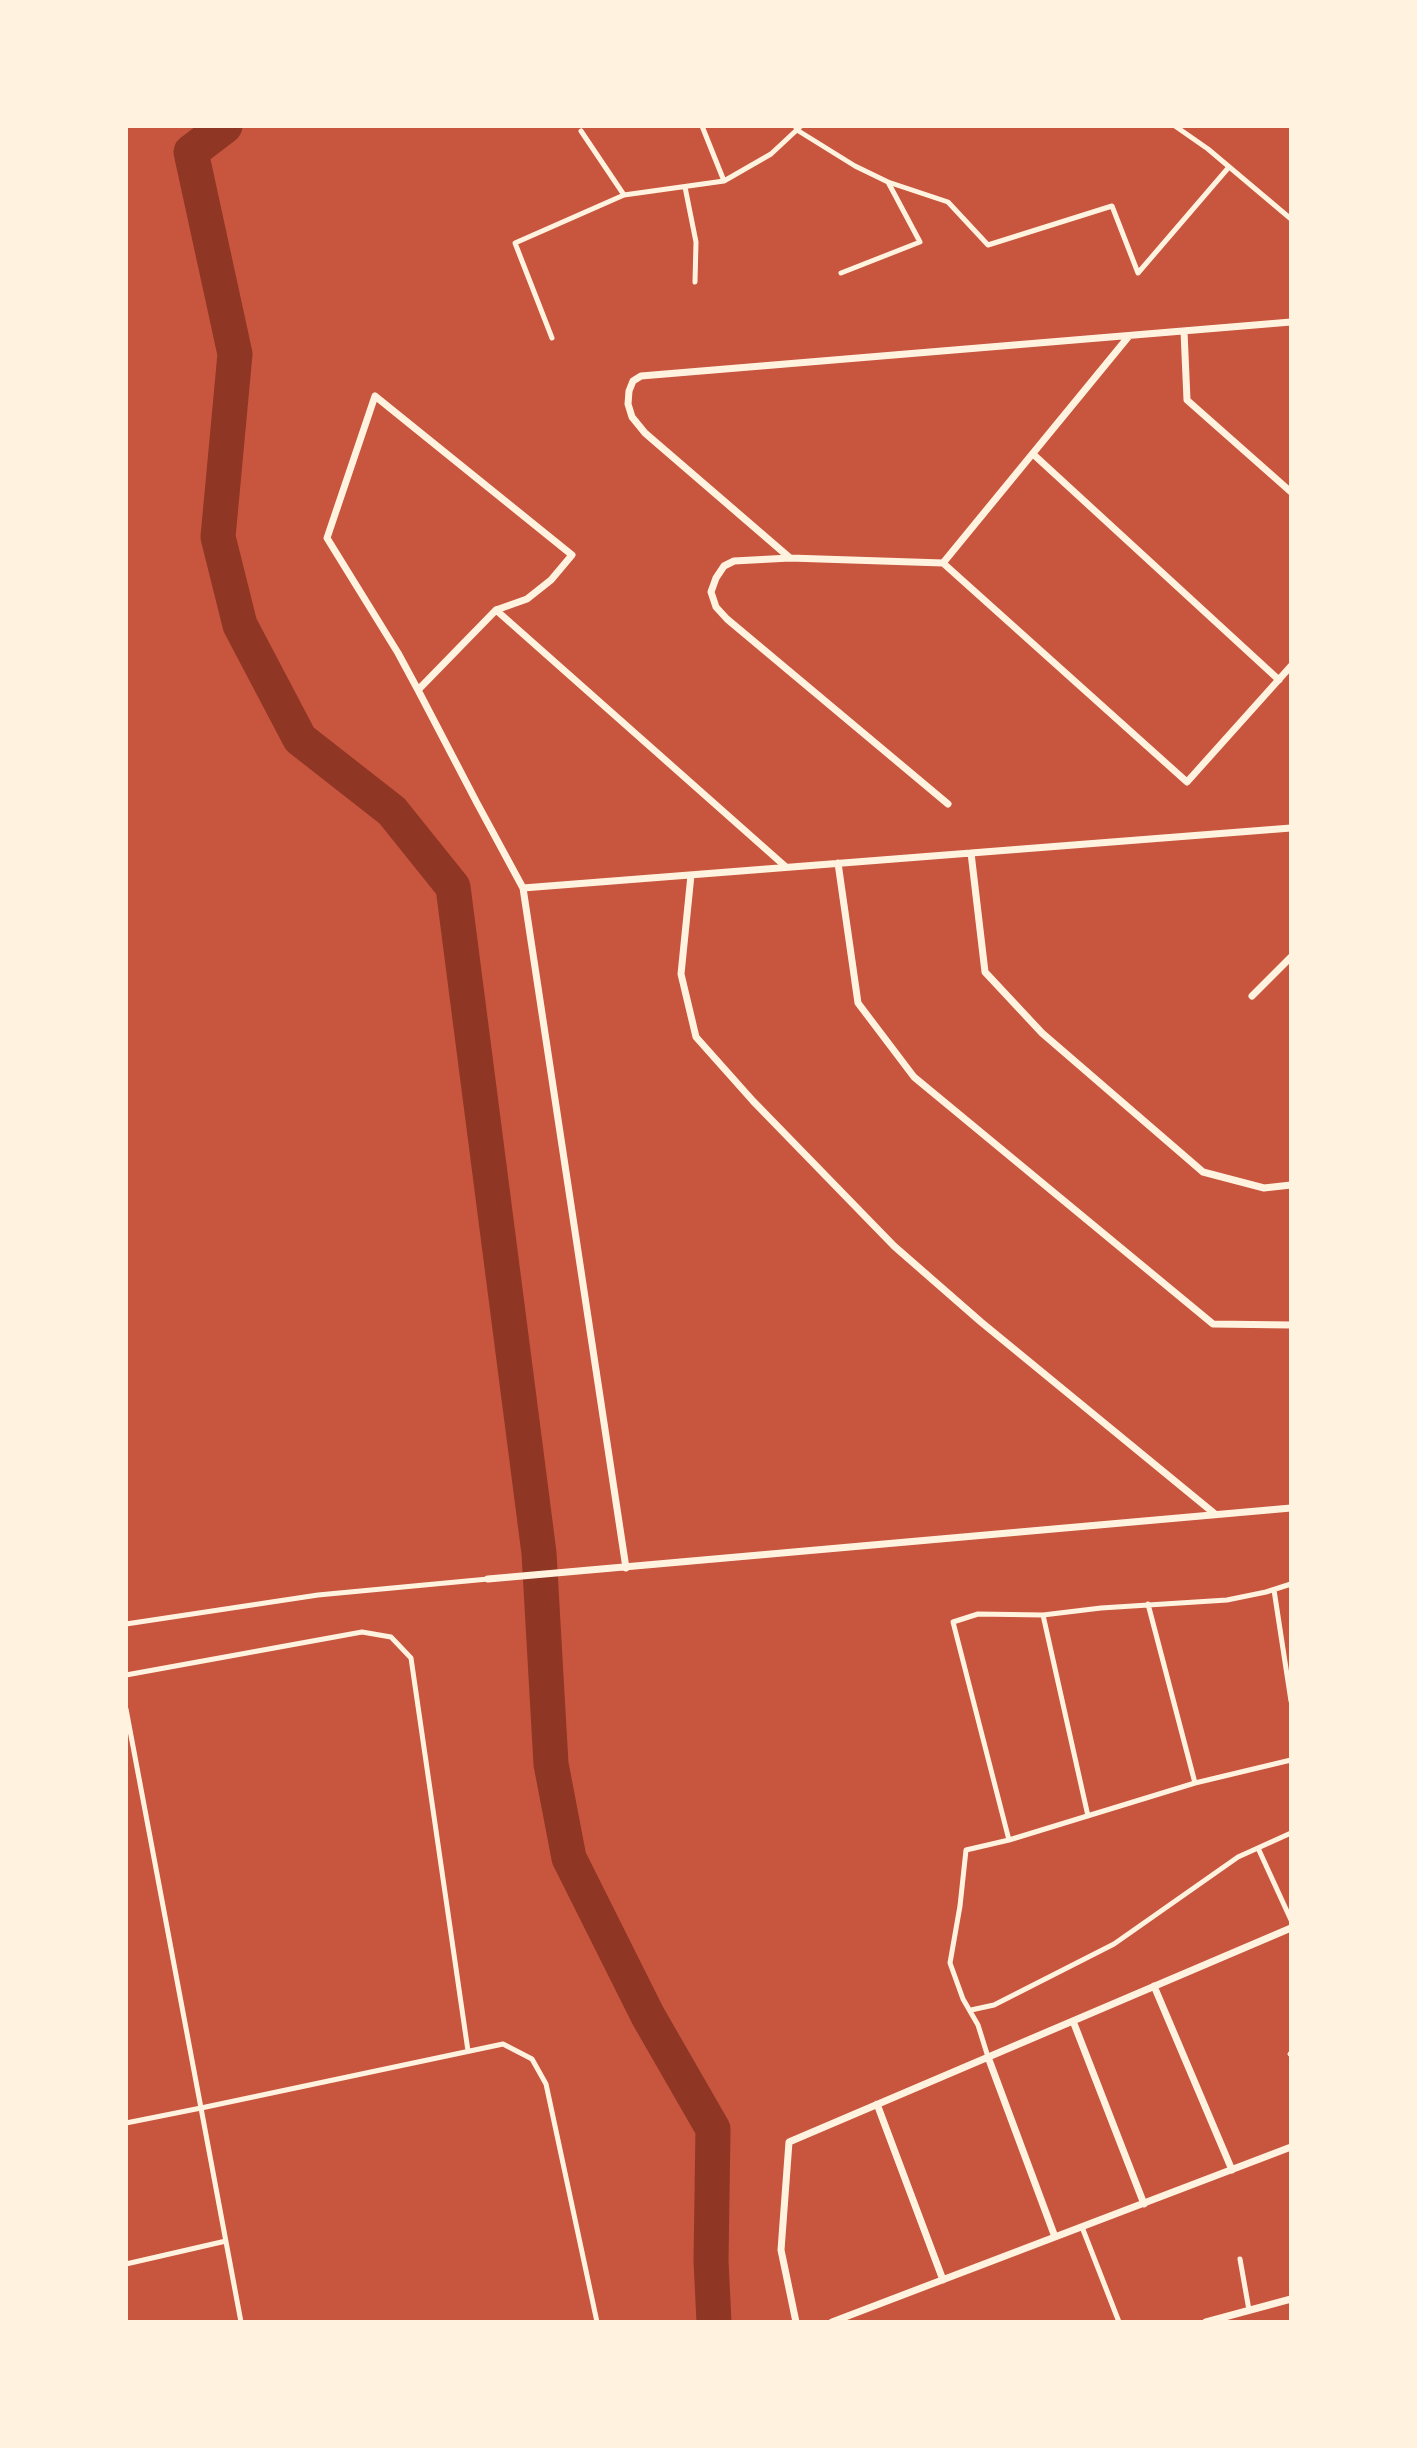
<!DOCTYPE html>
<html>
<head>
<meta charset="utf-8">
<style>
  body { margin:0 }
  #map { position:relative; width:1417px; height:2448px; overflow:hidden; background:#c8553d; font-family:Mulish,sans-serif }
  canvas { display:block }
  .frame { position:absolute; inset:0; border:128px solid #fff3e0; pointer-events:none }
</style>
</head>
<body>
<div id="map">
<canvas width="1417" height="2448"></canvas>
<div class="frame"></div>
</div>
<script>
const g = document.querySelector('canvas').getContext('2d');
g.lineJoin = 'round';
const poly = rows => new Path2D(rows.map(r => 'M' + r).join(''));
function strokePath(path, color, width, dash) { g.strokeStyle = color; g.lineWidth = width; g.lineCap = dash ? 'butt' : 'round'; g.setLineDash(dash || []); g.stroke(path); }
const river = poly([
  [225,126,191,152,235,354,218,537,240,625,300,739,392,811,453,887,539,1553,551,1764,569,1858,648,2016,713,2129,711,2261,714,2322]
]);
const service = poly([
  [702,126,724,181],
  [795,126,797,130,855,166,888,182,948,202,988,245,1112,206,1138,273,1229,167],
  [1175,126,1208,149,1291,219],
  [581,131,624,195],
  [685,187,696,242,695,282],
  [841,273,920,242,888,182],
  [552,338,515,243,624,195,724,181,771,154,801,126],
  [1274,1590,1291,1701],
  [1148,1604,1195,1783],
  [1043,1615,1088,1816],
  [126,1624,318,1595,488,1579],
  [126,1675,362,1632,391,1637,411,1658,468,2051],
  [126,1709,201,2108,503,2044,532,2059,546,2084,597,2322],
  [1009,1840,953,1622,978,1614,1043,1615,1101,1608,1227,1600,1266,1592,1291,1584],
  [1258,1848,1291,1920],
  [971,2010,994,2005,1114,1944,1238,1857,1291,1833],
  [1290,2054,1291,2053],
  [988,2057,978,2025,963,1999,950,1963,960,1906,966,1850,1009,1840,1195,1783,1291,1760],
  [126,2123,201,2108,241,2322],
  [1082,2227,1119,2322],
  [1240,2259,1249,2310],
  [126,2264,226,2241]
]);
const minor = poly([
  [1184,331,1187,400,1291,492],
  [1033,454,1279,680],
  [790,558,645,433,632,417,628,404,629,391,633,381,641,376,1291,322],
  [943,563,1129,336],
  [496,610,786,867],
  [418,690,496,610,527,599,551,580,572,555,375,396,327,538,398,653,418,690,477,803,523,888,626,1568],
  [948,804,727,619,716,607,711,592,716,578,724,566,734,561,790,558,943,563,1187,782,1291,666],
  [971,853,985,972,1042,1033,1203,1172,1264,1188,1291,1185],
  [838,863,858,1003,914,1077,1213,1324,1291,1325],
  [691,875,681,974,696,1037,753,1101,894,1246,981,1322,1215,1514],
  [523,888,1291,828],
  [1252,996,1291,957],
  [488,1579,1291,1508],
  [1154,1986,1232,2170],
  [1073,2021,1144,2204],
  [988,2057,1055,2237],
  [877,2104,943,2280],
  [796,2322,781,2250,789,2142,1291,1928],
  [832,2322,1291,2147],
  [1206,2322,1291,2299]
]);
strokePath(river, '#8f3625', 35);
strokePath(service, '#fff3e0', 5);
strokePath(minor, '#fff3e0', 7);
</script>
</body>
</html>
